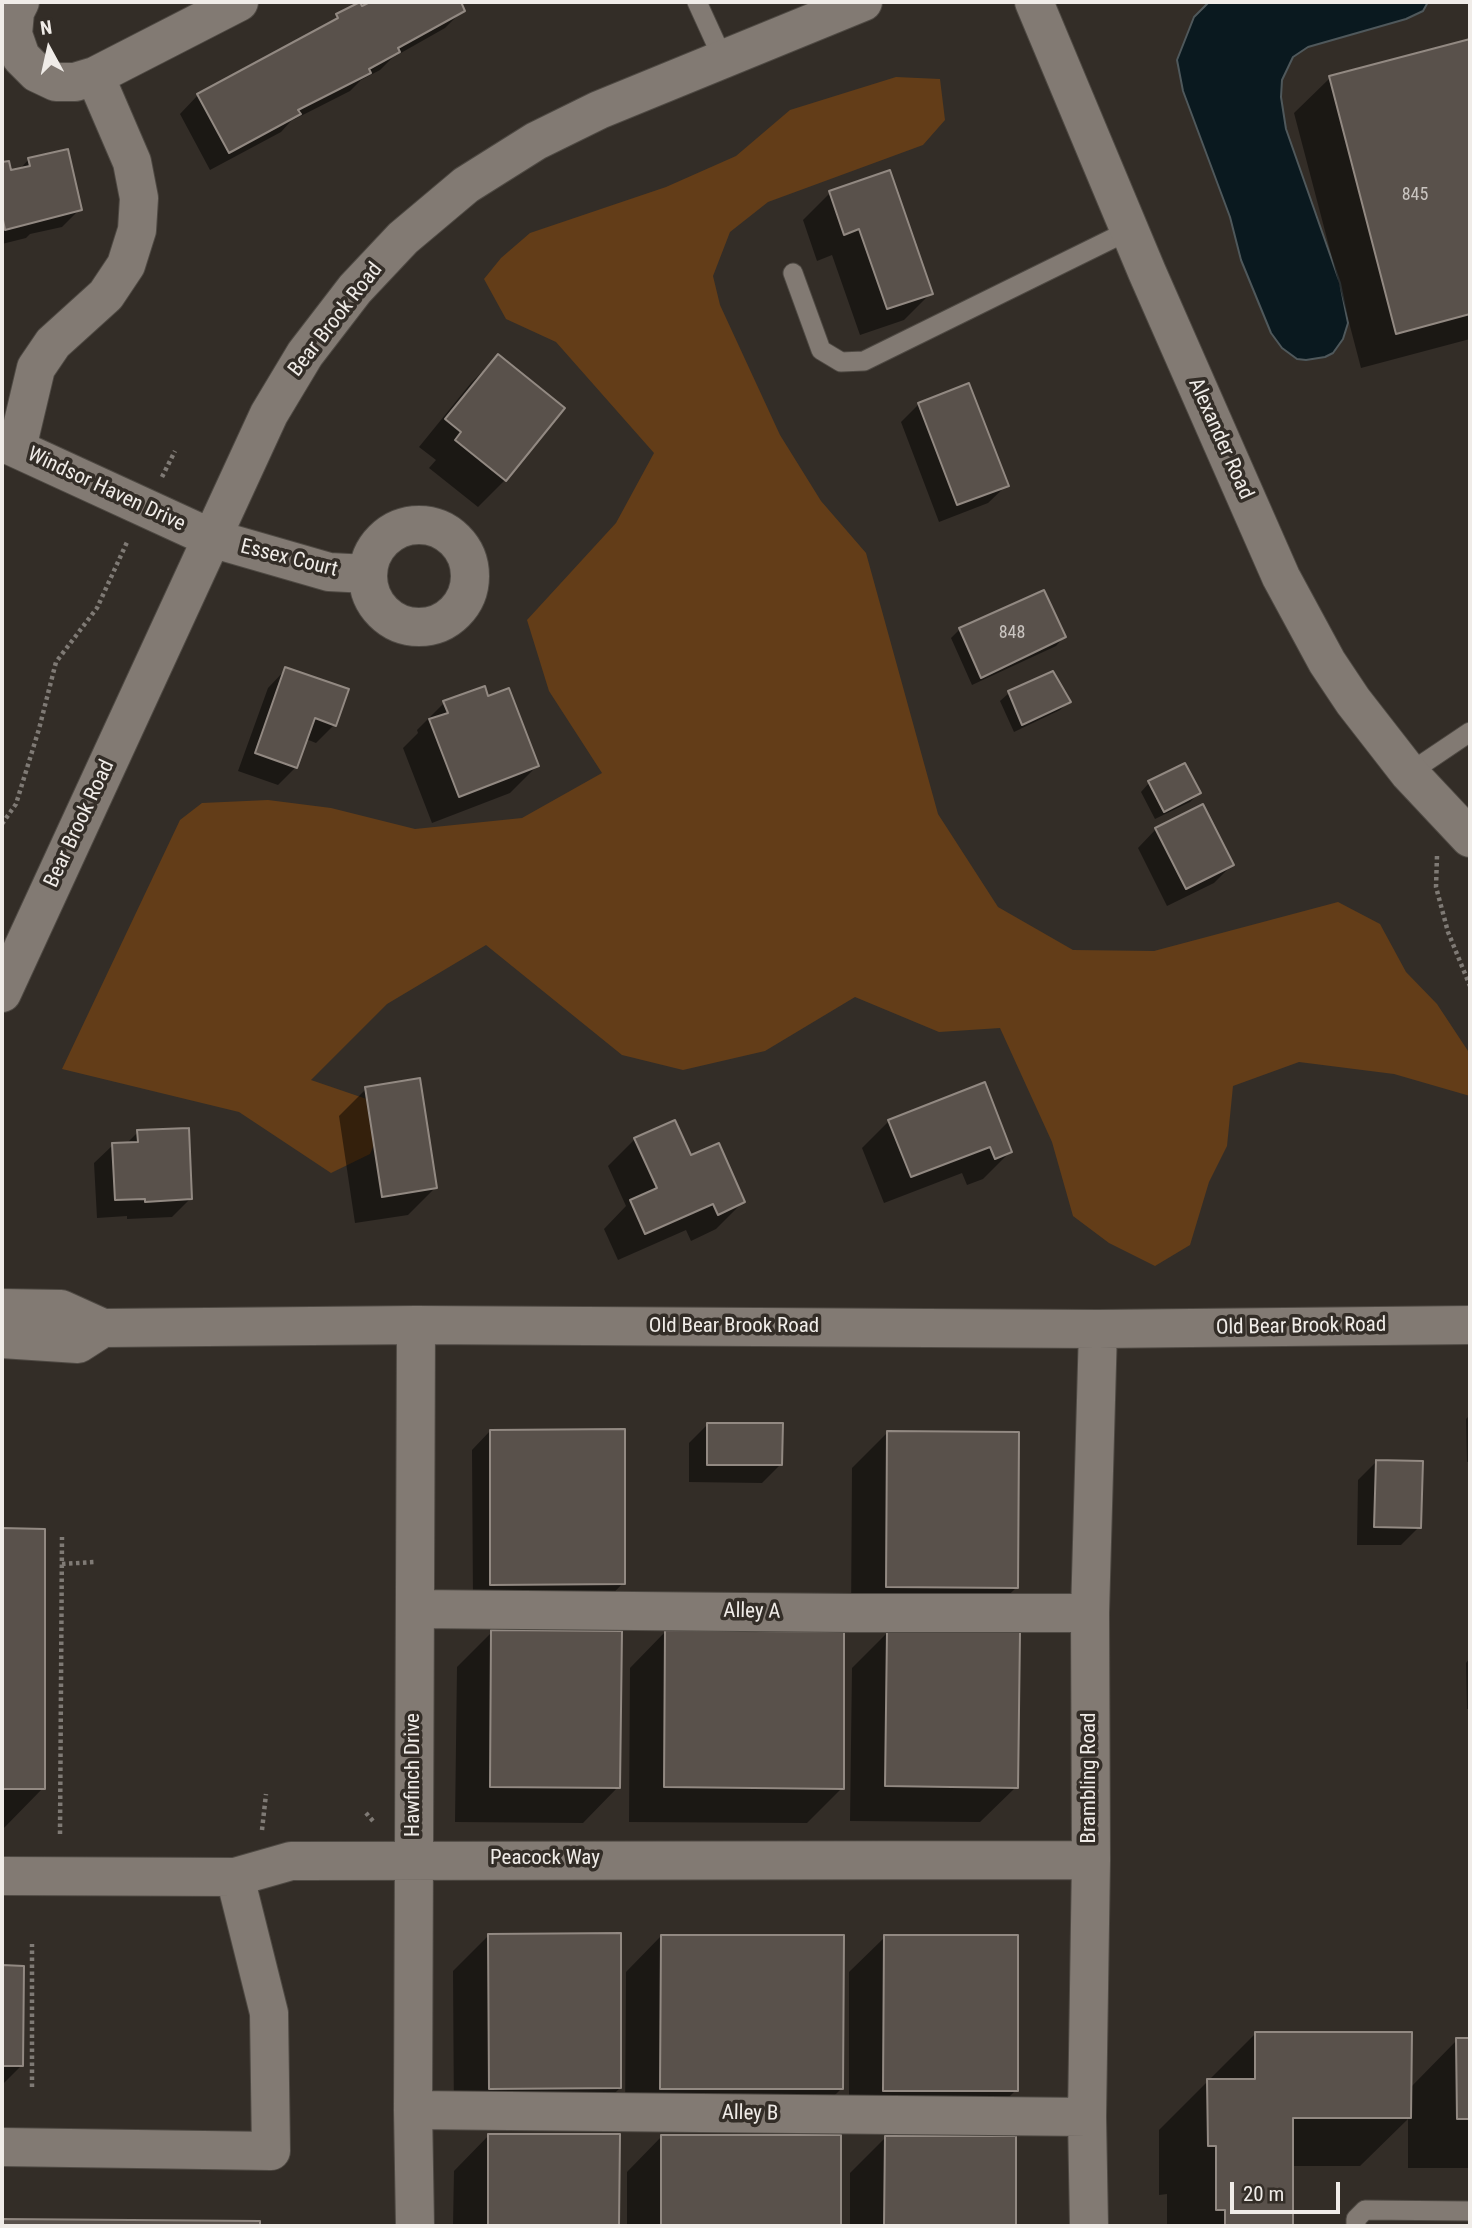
<!DOCTYPE html>
<html>
<head>
<meta charset="utf-8">
<style>
  body { margin:0 }
  #map { position:relative; width:1472px; height:2228px; overflow:hidden; background:#332d27; font-family:"Roboto Condensed",sans-serif }
  canvas { display:block }
  .frame { position:absolute; inset:0; border:4px solid #f0ece8; pointer-events:none }
  .north { position:absolute; left:14px; top:14px; width:70px; height:70px; -webkit-text-stroke:5px #332d27; paint-order:stroke; rotate:352deg; font-size:19px; font-weight:700; line-height:28px; text-align:center; color:#f0ece8 }
  .north::after { content:''; display:block; margin:auto; width:24px; height:32px; background:#f0ece8; clip-path:polygon(50% 0,100% 100%,50% 72%,0 100%) }
  .scale { position:absolute; left:1230px; top:2182px; width:110px; height:32px; box-sizing:border-box; border:4px solid #f0ece8; border-top:0; padding-left:9px; font-size:21px; line-height:24px; white-space:nowrap; color:#f0ece8; -webkit-text-stroke:5px #332d27; paint-order:stroke }
</style>
</head>
<body>
<div id="map">
<canvas width="1472" height="2228"></canvas>
<div class="frame"></div>
<div class="north">N</div>
<div class="scale">20 m</div>
</div>
<script>
const g = document.querySelector('canvas').getContext('2d');
g.lineJoin = 'round';
function fill(path, color) { g.fillStyle = color; g.fill(path, 'evenodd'); }
const poly = rows => new Path2D(rows.map(r => 'M' + r).join(''));
function strokePath(path, color, width, dash) { g.strokeStyle = color; g.lineWidth = width; g.lineCap = dash ? 'butt' : 'round'; g.setLineDash(dash || []); g.stroke(path); }
function drawText(font, color, halo, rows, align = 'center') {
  g.font = font + ' "Roboto Condensed",sans-serif'; g.lineWidth = 7; g.setLineDash([]); g.textBaseline = 'middle'; g.strokeStyle = halo; g.fillStyle = color; for (const [text, x, y, turn = 0] of rows) {
    g.save(); g.translate(x, y); g.rotate((+turn || 0) * Math.PI / 180); g.textAlign = isNaN(turn) ? turn : align; if (halo) g.strokeText(text, 0, 0); g.fillText(text, 0, 0); g.restore();
  }
}
const green = poly([
  [896,77,940,79,945,120,923,145,768,202,730,232,713,276,720,305,780,435,821,501,866,553,938,814,998,907,1073,950,1154,951,1338,902,1380,924,1406,972,1437,1004,1470,1054,1470,1096,1394,1074,1299,1062,1233,1086,1227,1146,1209,1182,1190,1245,1155,1266,1109,1243,1073,1216,1052,1142,1000,1028,939,1032,855,997,765,1051,683,1070,622,1055,486,945,387,1004,311,1080,390,1107,370,1154,331,1173,239,1112,62,1069,180,820,202,803,268,800,331,808,415,829,522,818,602,773,549,691,527,620,616,523,654,453,556,342,506,319,484,279,501,258,530,233,666,187,736,156,790,110]
]);
const water = poly([
  [1209,2,1428,2,1423,11,1406,19,1308,47,1293,57,1282,80,1281,97,1286,129,1340,283,1348,323,1343,339,1333,353,1325,357,1306,360,1297,359,1282,348,1271,333,1241,260,1230,217,1183,91,1177,60,1194,17,1209,2]
]);
const shadow = poly([
  [367,2,370,2,374,9,377,8,374,2,459,2,463,10,445,28,392,58,380,70,361,80,350,91,291,121,281,132,210,170,180,114,198,95,328,26,338,16,361,8],
  [1470,41,1470,339,1361,368,1294,113,1330,78],
  [29,159,80,209,62,227,30,234,26,238,2,244,2,164,8,163,9,172,19,170],
  [830,193,931,293,904,320,860,335,832,255,817,261,803,220],
  [498,356,505,480,478,507,429,468,436,460,419,447,471,383],
  [919,404,1007,485,988,503,939,522,901,422],
  [960,629,1064,637,1056,646,972,685,951,638],
  [286,669,334,725,316,743,306,739,296,767,278,785,238,771,268,688],
  [1009,693,1068,702,1060,710,1014,732,1000,701],
  [487,698,537,766,510,793,432,823,403,748,418,733,417,730,444,703],
  [1149,783,1199,793,1190,802,1155,819,1141,792],
  [1156,829,1232,865,1214,883,1167,906,1138,848],
  [366,1089,435,1188,408,1215,355,1223,339,1116],
  [889,1121,1010,1152,983,1179,967,1185,962,1173,884,1203,862,1148],
  [138,1132,190,1199,172,1217,127,1219,127,1216,97,1218,94,1163,113,1145,126,1144],
  [635,1139,690,1157,743,1202,716,1229,691,1241,686,1230,618,1260,604,1229,626,1206,608,1166],
  [1470,1415,1470,1461,1467,1462,1466,1419],
  [708,1424,781,1464,762,1483,689,1482,689,1443],
  [490,1431,623,1583,605,1602,473,1602,472,1450],
  [887,1433,1017,1587,981,1622,851,1622,852,1468],
  [1376,1462,1419,1527,1401,1545,1357,1545,1358,1480],
  [2,1530,44,1530,43,1788,2,1830],
  [492,1632,618,1787,583,1823,455,1822,457,1667],
  [665,1632,842,1788,807,1823,629,1822,630,1668],
  [888,1632,1016,1787,980,1822,850,1821,852,1668],
  [1470,1658,1470,1709,1467,1709,1466,1663],
  [489,1935,620,2088,584,2123,454,2124,453,1971],
  [661,1936,841,2089,806,2124,625,2123,626,1972],
  [885,1937,1016,2090,981,2125,849,2125,849,1972],
  [2,1967,22,1967,21,2066,2,2085],
  [1255,2034,1410,2088,1457,2040,1470,2040,1470,2168,1408,2168,1408,2119,1360,2166,1291,2166,1291,2226,1167,2226,1167,2194,1159,2195,1159,2130],
  [489,2135,618,2136,618,2226,453,2226,454,2171],
  [662,2136,840,2136,840,2226,627,2226,627,2172],
  [885,2138,1014,2138,1014,2226,850,2226,850,2173],
  [2,2221,259,2222,259,2226,2,2226]
]);
const building = poly([
  [360,2,362,6,370,2,461,2,465,11,398,48,400,52,369,69,371,73,298,110,301,114,229,153,197,94,338,18,336,14,360,2],
  [1470,39,1470,314,1396,334,1329,76,1470,39],
  [68,149,82,210,5,230,2,215,2,162,9,161,11,170,30,166,28,158,68,149],
  [890,170,933,294,887,309,859,229,844,235,829,191,890,170],
  [498,354,565,408,506,481,455,440,461,432,445,419,498,354],
  [969,383,1009,486,957,505,918,403,969,383],
  [1044,590,1066,637,981,678,959,628,1044,590],
  [285,667,349,689,336,726,315,718,297,768,255,753,285,667],
  [1053,671,1071,702,1022,725,1008,691,1053,671],
  [485,686,488,696,509,688,539,766,459,797,429,719,448,713,443,701,485,686],
  [1185,763,1201,793,1164,812,1148,781,1185,763],
  [1203,804,1234,865,1186,889,1155,828,1203,804],
  [420,1078,437,1188,382,1197,365,1087,420,1078],
  [985,1082,1012,1152,995,1159,990,1147,911,1177,888,1120,985,1082],
  [675,1120,691,1155,719,1143,745,1202,718,1215,713,1204,645,1234,630,1200,657,1188,634,1138,675,1120],
  [189,1128,192,1199,145,1202,145,1199,115,1200,112,1143,138,1142,137,1130,189,1128],
  [707,1423,783,1423,782,1465,707,1465,707,1423],
  [625,1429,625,1584,490,1585,490,1430,625,1429],
  [887,1431,1019,1432,1018,1588,886,1587,887,1431],
  [1376,1460,1423,1461,1421,1528,1374,1527,1376,1460],
  [2,1528,45,1529,45,1789,2,1789,2,1528],
  [491,1630,622,1631,620,1788,490,1787,491,1630],
  [665,1630,844,1632,844,1789,664,1787,665,1630],
  [887,1631,1020,1632,1018,1788,885,1786,887,1631],
  [621,1933,621,2088,489,2089,488,1934,621,1933],
  [661,1935,844,1935,843,2089,660,2089,661,1935],
  [884,1935,1018,1935,1018,2091,883,2091,884,1935],
  [2,1965,24,1966,23,2066,2,2066,2,1965],
  [1255,2032,1412,2032,1411,2118,1293,2118,1293,2226,1225,2226,1225,2210,1216,2210,1216,2146,1208,2146,1207,2079,1255,2079,1255,2032],
  [1456,2038,1470,2038,1470,2119,1457,2119,1456,2038],
  [488,2134,620,2134,619,2226,488,2226,488,2134],
  [661,2135,841,2135,841,2226,661,2226,661,2135],
  [885,2136,1016,2136,1016,2226,884,2226,885,2136],
  [2,2219,260,2221,260,2226,2,2226,2,2219]
]);
const path = poly([
  [162,477,175,451],
  [2,824,16,804,39,729,56,662,97,608,128,540],
  [1437,856,1436,887,1448,932,1470,986],
  [62,1564,94,1562],
  [366,1813,373,1821],
  [262,1830,266,1794],
  [60,1834,62,1537],
  [32,2087,32,1944]
]);
const service = poly([
  [697,2,723,59],
  [793,273,821,350,841,362,864,361,1130,230],
  [1409,773,1470,732],
  [1356,2226,1356,2219,1365,2210,1470,2211]
]);
const minor = poly([
  [20,2,15,12,13,34,21,57,37,73,56,82,75,82,95,76,239,2],
  [2,442,211,538,329,572,368,574],
  [17,448,36,368,53,343,106,295,126,265,137,230,139,198,132,162,95,76],
  '368 576a51 51 0 1 1 102 0a51 51 0 1 1-102 0Z',
  [2,993,269,414,305,354,355,289,403,238,466,185,536,141,599,110,863,2],
  [2,1308,61,1309,103,1328,416,1325,1098,1329,1470,1325],
  [2,1339,78,1344,103,1328],
  [415,1609,853,1613,1090,1613],
  [2,1876,235,1877,291,1861,1091,1860],
  [413,2110,1087,2117],
  [2,2147,271,2151,269,2013,235,1877],
  [415,2226,413,2110,416,1325],
  [1089,2226,1087,2117,1091,1860,1090,1613,1098,1329]
]);
const tertiary = poly([
  [1034,2,1147,272,1281,577,1327,662,1353,701,1409,773,1470,838]
]);
const numberNames = [
  ["845",1415,195],
  ["848",1012,633]
];
const streetNames = [
  ["Bear Brook Road",336,320,-52],
  ["Alexander Road",1220,439,66],
  ["Windsor Haven Drive",106,490,25],
  ["Essex Court",289,559,14],
  ["Bear Brook Road",80,824,-65],
  ["Old Bear Brook Road",734,1327],
  ["Old Bear Brook Road",1301,1327,-1],
  ["Alley A",752,1612,1],
  ["Hawfinch Drive",414,1775,-90],
  ["Brambling Road",1090,1778,-90],
  ["Peacock Way",545,1859],
  ["Alley B",750,2114,1]
];
fill(green, '#633d18');
fill(water, '#0a191f');
strokePath(water, '#4f585b', 2);
fill(shadow, '#0007');
fill(building, '#59514b');
strokePath(building, '#928982', 2);
strokePath(service, '#4e4943', 21);
strokePath(minor, '#4e4943', 40);
strokePath(tertiary, '#4e4943', 40);
strokePath(path, '#7f7a75', 4.5, [3.5, 3.5]);
strokePath(service, '#827a73', 19);
strokePath(minor, '#827a73', 38);
strokePath(tertiary, '#827a73', 38);
drawText('18px', '#cac5c1', null, numberNames);
drawText('21px', '#f0ece8', '#332d27', streetNames);
</script>
</body>
</html>
